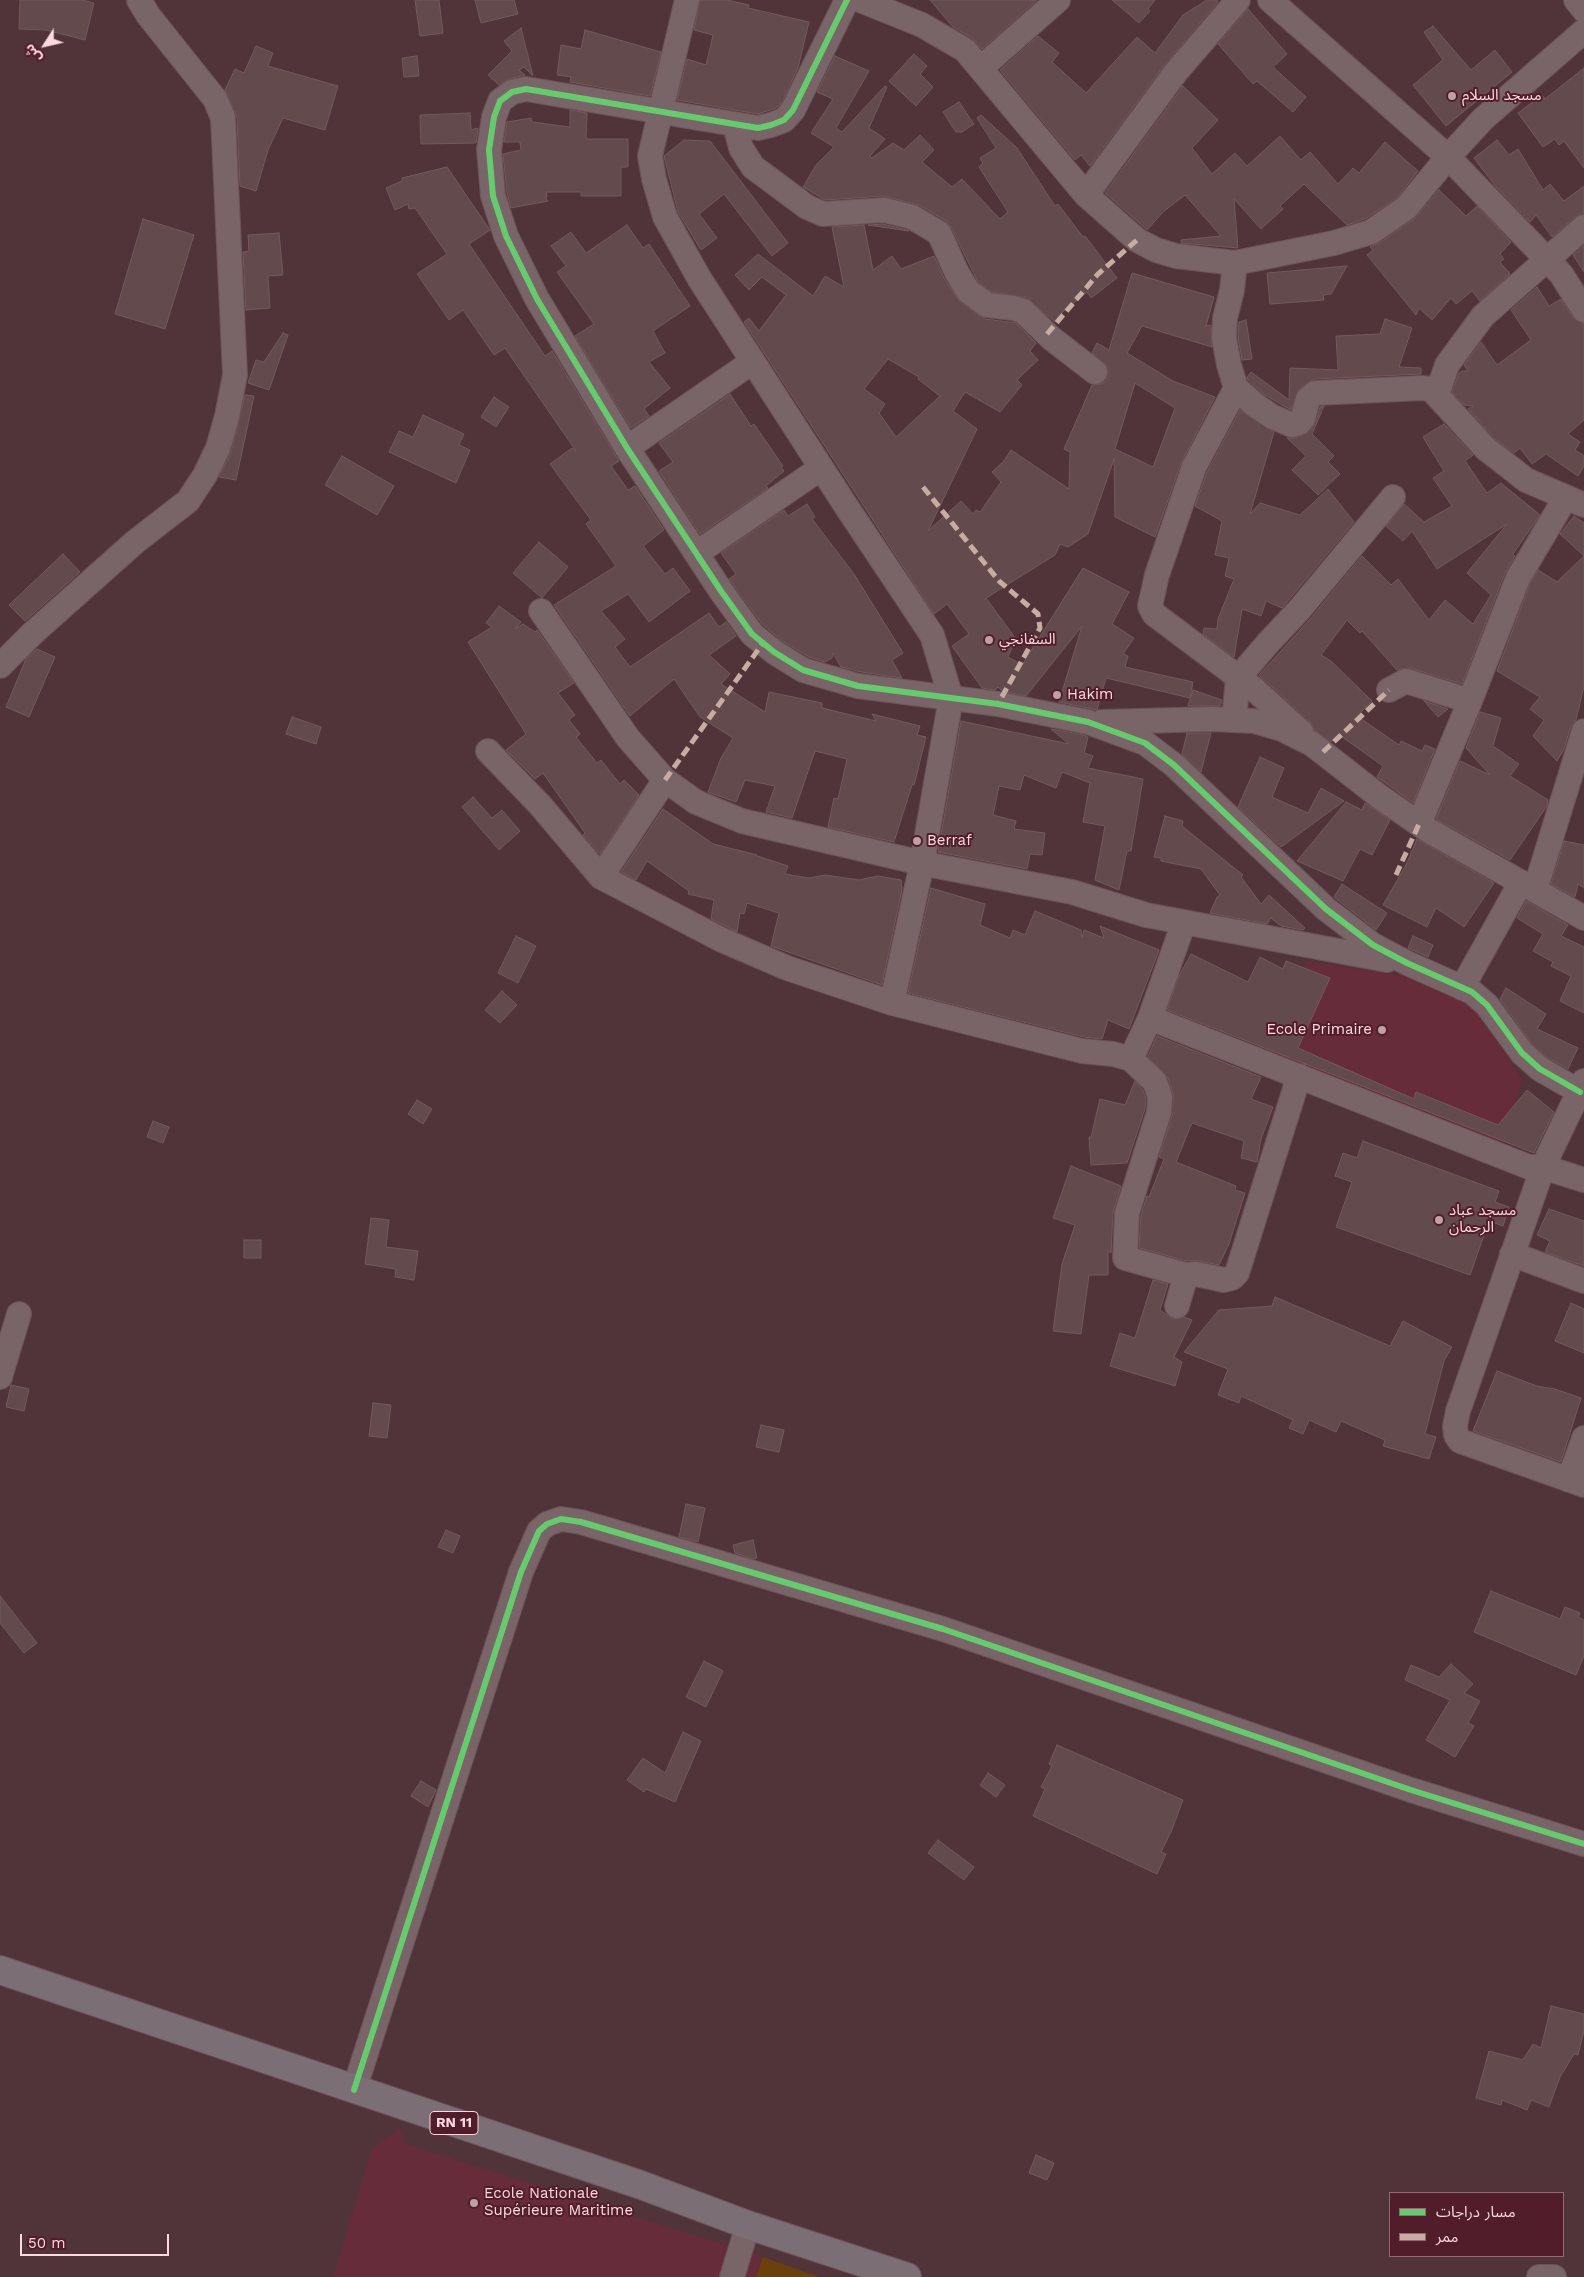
<!DOCTYPE html>
<html>
<head>
<meta charset="utf-8">
<style>
  body { margin:0 }
  #map { position:relative; width:1584px; height:2277px; overflow:hidden; background:#50343a; font-family:"Work Sans","Noto Sans Arabic",sans-serif }
  canvas { display:block }
  .legend { position:absolute; left:1389px; top:2192px; width:175px; height:65px; box-sizing:border-box; background:#511d2a; border:1px solid #956872; margin:0; padding:6px 9px; list-style:none; font-size:15px; color:#fcd9de }
  .legend li { display:flex; align-items:center; gap:10px; height:25px }
  .legend b { width:25px; border:1px solid #956872 }
  .north { position:absolute; left:20px; top:20px; width:50px; height:50px; -webkit-text-stroke:4px #511d2a; paint-order:stroke; rotate:235deg; font-size:14px; font-weight:700; line-height:20px; text-align:center; color:#fcd9de }
  .north::after { content:''; display:block; margin:auto; width:18px; height:22px; background:#fcd9de; clip-path:polygon(50% 0,100% 100%,50% 72%,0 100%) }
  .scale { position:absolute; left:20px; top:2234px; width:149px; height:22px; box-sizing:border-box; border:2px solid #fcd9de; border-top:0; padding-left:6px; font-size:15px; line-height:18px; white-space:nowrap; color:#fcd9de; -webkit-text-stroke:4px #511d2a; paint-order:stroke }
</style>
</head>
<body>
<div id="map">
<canvas width="1584" height="2277"></canvas>
<ul class="legend">
<li><b style="height:6px;background:#67ca6e"></b>مسار دراجات</li>
<li><b style="height:6px;background:#c7aca2"></b>ممر</li>
</ul>
<div class="north">ش</div>
<div class="scale">50 m</div>
</div>
<script>
const g = document.querySelector('canvas').getContext('2d');
g.lineJoin = 'round';
function fill(path, color) { g.fillStyle = color; g.fill(path, 'evenodd'); }
const poly = rows => new Path2D(rows.map(r => 'M' + r).join(''));
function strokePath(path, color, width, dash) { g.strokeStyle = color; g.lineWidth = width; g.lineCap = dash ? 'butt' : 'round'; g.setLineDash(dash || []); g.stroke(path); }
function drawText(font, color, halo, rows, align = 'center') {
  g.font = font + ' "Work Sans","Noto Sans Arabic",sans-serif'; g.lineWidth = 4; g.setLineDash([]); g.textBaseline = 'middle'; g.strokeStyle = halo; g.fillStyle = color; for (const [text, x, y, turn = 0] of rows) {
    g.save(); g.translate(x, y); g.rotate((+turn || 0) * Math.PI / 180); g.textAlign = isNaN(turn) ? turn : align; if (halo) g.strokeText(text, 0, 0); g.fillText(text, 0, 0); g.restore();
  }
}
const built = poly([
  [1307,961,1405,976,1475,1008,1522,1079,1504,1144,1263,1053],
  [400,2128,406,2144,763,2257,819,2277,333,2277,372,2149]
]);
const green = poly([
  [763,2257,819,2277,756,2277]
]);
const building = poly([
  [20,0,82,0,94,3,85,40,46,30,19,29,20,0],
  [415,0,439,0,443,33,420,36,415,0],
  [475,0,514,0,518,14,481,23,475,0],
  [700,0,727,0,749,5,748,8,809,22,798,68,782,102,776,108,758,114,677,100,687,59,706,65,713,35,694,30,700,0],
  [930,0,1037,0,982,49,972,38,953,27,930,0],
  [1112,0,1155,0,1148,9,1150,11,1139,23,1112,0],
  [1207,0,1217,0,1218,2,1165,64,1090,166,1081,155,1075,160,1000,70,1038,36,1059,53,1052,62,1086,93,1137,37,1155,53,1183,15,1207,0],
  [1248,9,1287,54,1273,67,1306,97,1293,112,1257,81,1253,84,1218,44,1248,9],
  [1433,26,1471,70,1495,50,1512,72,1446,126,1413,85,1443,60,1424,32,1433,26],
  [521,28,533,76,524,67,519,70,525,75,509,79,499,85,488,75,512,51,504,41,521,28],
  [585,30,661,52,650,96,570,82,571,77,557,75,561,45,581,49,585,30],
  [256,46,273,53,268,66,338,86,325,130,283,118,268,150,256,191,240,186,237,117,225,90,235,69,244,73,256,46],
  [914,54,927,66,920,74,933,87,916,106,889,81,914,54],
  [417,56,419,76,404,77,402,58,417,56],
  [835,56,869,71,836,128,842,132,885,86,887,87,869,128,885,139,870,156,872,158,893,143,904,150,920,135,934,150,922,162,952,187,962,179,1000,219,1008,212,979,167,983,163,980,158,996,148,977,118,981,115,1017,148,1055,206,1058,204,1083,237,1085,236,1117,278,1091,298,1087,292,1057,317,1058,319,1055,322,1027,298,992,292,978,282,951,227,946,221,919,205,883,196,825,200,803,187,816,165,834,147,811,133,833,99,817,92,835,56],
  [1584,68,1584,168,1564,141,1559,145,1555,139,1543,147,1518,113,1542,95,1545,99,1584,68],
  [1183,86,1218,120,1192,148,1212,174,1235,153,1247,166,1280,136,1301,160,1310,152,1338,184,1353,168,1359,173,1385,142,1418,171,1397,198,1365,219,1347,225,1304,184,1280,206,1283,209,1261,229,1234,199,1238,248,1181,243,1181,240,1221,236,1185,195,1164,211,1147,230,1105,193,1183,86],
  [959,102,974,124,962,132,956,132,943,112,959,102],
  [570,110,587,113,586,139,628,139,628,167,621,167,621,196,581,196,581,192,546,192,547,197,545,197,548,201,511,208,507,193,503,154,521,150,520,142,504,142,507,122,531,118,532,122,570,127,570,110],
  [470,113,471,130,478,128,476,143,421,144,420,115,470,113],
  [684,140,710,141,788,243,772,256,724,194,699,214,717,238,701,250,678,212,664,156,684,140],
  [1497,140,1509,155,1518,149,1543,190,1550,184,1564,201,1584,186,1584,214,1575,217,1552,237,1536,215,1530,222,1496,187,1474,158,1497,140],
  [447,167,490,230,469,244,545,356,552,351,619,461,611,466,628,490,635,486,664,530,643,546,665,574,673,568,690,591,649,622,628,594,601,611,625,639,615,647,630,667,709,613,719,627,726,622,736,636,709,655,730,674,721,684,765,712,769,692,822,703,822,708,876,721,872,714,920,726,917,735,926,737,914,785,912,785,894,842,828,827,834,798,838,799,847,759,815,751,792,818,766,812,775,786,745,780,736,802,708,792,721,758,733,738,700,717,674,679,630,716,554,605,616,566,586,524,591,520,550,464,572,448,576,451,505,348,494,355,463,310,449,320,417,274,447,254,415,208,409,209,408,204,395,210,386,188,402,181,402,178,447,167],
  [1439,190,1466,216,1477,206,1511,242,1500,254,1504,259,1500,262,1510,274,1480,301,1472,291,1456,304,1451,298,1432,320,1419,308,1416,315,1367,255,1373,250,1370,247,1379,243,1414,219,1439,190],
  [143,219,194,235,165,329,115,314,143,219],
  [883,224,907,230,909,231,868,225,883,224],
  [627,225,643,248,649,244,690,306,653,331,665,353,649,362,670,388,644,409,649,416,631,428,575,336,594,324,557,272,566,266,551,246,571,232,586,253,627,225],
  [864,225,873,270,892,256,901,269,934,256,945,280,960,302,985,319,1016,323,1036,343,1030,351,1038,360,1017,380,1022,385,1000,412,965,392,953,411,977,429,928,531,961,501,973,514,976,510,980,512,1001,482,992,472,1003,462,1011,450,1069,489,1070,452,1064,449,1092,385,1101,384,1106,381,1108,374,1107,366,1092,353,1097,343,1109,350,1132,273,1214,297,1206,326,1211,325,1212,347,1142,326,1127,353,1173,381,1215,397,1181,463,1155,537,1115,517,1114,459,1088,534,1068,547,1060,544,1055,555,986,598,1016,639,1008,657,1022,665,1083,568,1129,592,1112,624,1134,638,1123,654,1128,656,1125,667,1193,682,1190,698,1106,678,1097,710,1059,702,1082,626,1026,696,1002,691,998,687,995,690,982,688,952,646,969,634,947,604,934,614,744,322,749,318,759,331,786,295,762,277,749,290,735,275,758,254,813,296,825,276,844,287,832,227,864,225],
  [888,359,919,377,918,379,940,396,896,437,879,413,885,404,864,389,888,359],
  [1135,383,1175,408,1153,467,1115,449,1135,383],
  [279,233,283,275,268,276,270,308,246,310,243,252,249,251,248,235,279,233],
  [1584,245,1584,272,1573,255,1584,245],
  [1347,266,1331,294,1323,295,1324,300,1270,304,1267,273,1347,266],
  [1537,287,1549,306,1561,299,1573,318,1584,324,1584,420,1568,434,1580,442,1575,450,1584,456,1584,466,1578,476,1546,454,1532,464,1520,448,1514,453,1495,439,1468,409,1473,406,1464,405,1452,392,1459,373,1462,371,1468,371,1464,365,1481,342,1497,365,1531,340,1511,310,1537,287],
  [1385,319,1412,328,1399,367,1421,368,1421,374,1314,379,1299,389,1291,410,1263,394,1248,380,1247,377,1251,372,1289,400,1290,368,1338,370,1336,336,1380,334,1385,319],
  [1246,320,1252,359,1242,360,1238,337,1239,322,1246,320],
  [283,333,288,335,269,390,248,383,256,360,264,362,283,333],
  [730,394,751,426,754,424,783,466,781,467,784,471,766,486,768,488,700,534,659,471,673,462,659,443,730,394],
  [245,395,254,396,236,480,219,477,231,452,245,395],
  [494,397,509,407,496,427,481,417,494,397],
  [1324,406,1312,434,1334,456,1328,462,1340,474,1318,495,1292,470,1306,456,1287,438,1296,438,1309,432,1316,422,1320,407,1324,406],
  [1240,410,1274,432,1250,514,1260,503,1300,515,1328,489,1354,522,1282,608,1266,601,1261,616,1242,609,1234,657,1203,634,1204,628,1217,629,1218,619,1234,579,1225,576,1229,558,1215,555,1222,521,1195,506,1207,472,1240,410],
  [423,415,464,434,459,445,470,450,456,483,389,452,399,431,413,437,423,415],
  [1444,424,1473,455,1465,461,1487,493,1501,483,1540,515,1513,554,1515,556,1505,573,1462,684,1410,668,1397,670,1362,631,1360,633,1347,620,1321,655,1331,661,1372,701,1357,716,1399,745,1401,741,1422,751,1425,745,1435,749,1413,803,1377,777,1383,766,1338,734,1331,742,1314,730,1310,722,1259,675,1310,619,1362,556,1391,585,1398,579,1429,620,1445,600,1473,624,1491,595,1467,573,1507,524,1437,569,1412,531,1403,541,1386,526,1404,504,1424,522,1452,506,1433,478,1444,471,1423,437,1444,424],
  [342,456,394,486,377,515,325,485,342,456],
  [807,504,815,517,812,519,854,574,903,653,892,660,902,678,861,672,841,667,833,653,832,658,825,662,809,657,782,641,762,624,729,579,736,574,721,553,784,510,788,516,807,504],
  [1574,516,1584,523,1584,686,1576,720,1571,726,1564,749,1557,761,1533,736,1544,720,1530,709,1540,697,1497,671,1530,584,1538,570,1557,582,1584,556,1560,534,1574,516],
  [539,542,568,567,542,598,513,573,539,542],
  [63,554,80,572,25,621,9,605,63,554],
  [499,606,521,622,515,629,523,624,535,632,537,630,574,683,558,693,575,715,569,720,580,734,576,737,597,763,601,760,620,784,624,780,639,795,600,854,583,835,585,833,543,773,535,779,506,750,526,734,468,642,492,627,486,623,499,606],
  [37,649,55,657,29,717,6,707,26,659,37,649],
  [1193,690,1222,700,1220,706,1188,706,1193,690],
  [1424,701,1448,709,1438,717,1424,701],
  [1480,712,1501,718,1493,746,1519,764,1510,776,1548,800,1547,806,1510,860,1436,819,1460,761,1490,775,1466,748,1480,712],
  [292,717,321,727,316,744,286,734,292,717],
  [961,721,1069,744,1051,729,1084,735,1088,737,1084,753,1093,756,1088,768,1143,779,1131,851,1127,851,1119,890,1095,880,1105,826,1083,822,1090,783,1062,772,1056,788,1024,775,1020,790,999,786,993,815,1016,821,1014,829,1045,833,1042,855,1030,854,1027,869,938,852,961,721],
  [1187,733,1211,733,1201,772,1182,754,1187,733],
  [1260,757,1284,768,1272,797,1308,813,1321,788,1344,801,1281,847,1238,807,1260,757],
  [473,797,492,818,502,810,520,831,499,850,462,807,473,797],
  [1346,802,1362,810,1365,803,1390,820,1372,855,1360,849,1343,881,1297,861,1346,802],
  [663,809,713,844,757,855,757,856,788,866,785,874,809,878,825,875,859,880,878,876,901,880,902,889,882,985,771,946,779,913,747,903,744,914,740,913,737,932,711,919,714,900,688,894,689,891,647,861,636,880,621,872,663,809],
  [1165,816,1183,821,1182,826,1243,875,1241,877,1261,904,1269,895,1305,928,1303,930,1281,926,1271,918,1267,924,1210,913,1217,897,1220,895,1201,869,1161,861,1161,858,1154,857,1165,816],
  [1417,839,1494,883,1464,927,1436,908,1427,927,1383,905,1407,863,1417,839],
  [1564,841,1584,845,1584,888,1578,884,1575,897,1551,884,1564,841],
  [1342,884,1387,913,1376,930,1334,897,1342,884],
  [931,888,985,904,980,925,1010,938,1013,930,1025,935,1035,911,1081,930,1082,938,1084,930,1104,938,1100,926,1159,950,1129,1029,1108,1020,1102,1039,1084,1037,908,993,931,888],
  [1526,901,1568,925,1561,936,1584,947,1584,1013,1560,1001,1571,976,1551,966,1553,962,1533,951,1543,934,1517,918,1526,901],
  [516,936,536,946,518,983,498,973,516,936],
  [1413,936,1433,945,1428,957,1408,948,1413,936],
  [1191,954,1248,982,1260,957,1283,969,1286,961,1330,978,1298,1048,1414,1099,1416,1092,1498,1125,1527,1090,1554,1112,1534,1153,1167,1010,1179,976,1191,954],
  [1506,988,1546,1014,1537,1029,1578,1048,1568,1069,1548,1058,1532,1044,1500,999,1506,988],
  [502,991,517,1005,500,1023,485,1010,502,991],
  [1157,1036,1261,1077,1251,1099,1273,1107,1261,1139,1257,1162,1241,1158,1244,1141,1192,1123,1176,1162,1236,1186,1235,1190,1245,1193,1229,1244,1219,1265,1199,1261,1187,1261,1139,1248,1141,1215,1147,1196,1149,1197,1164,1159,1159,1157,1173,1113,1173,1093,1168,1078,1148,1056,1157,1036],
  [1135,1081,1143,1090,1146,1099,1145,1109,1127,1163,1091,1165,1089,1137,1091,1137,1100,1099,1125,1105,1135,1081],
  [417,1100,432,1109,423,1124,408,1114,417,1100],
  [153,1121,169,1127,163,1143,147,1137,153,1121],
  [1363,1141,1499,1191,1495,1202,1509,1207,1503,1226,1489,1221,1470,1275,1336,1227,1352,1182,1335,1176,1343,1153,1357,1158,1363,1141],
  [1071,1166,1121,1186,1113,1212,1111,1253,1108,1251,1108,1275,1089,1275,1081,1334,1053,1331,1062,1264,1075,1225,1053,1218,1071,1166],
  [1549,1209,1584,1221,1584,1266,1545,1252,1550,1241,1537,1235,1549,1209],
  [371,1218,389,1220,386,1247,418,1251,414,1280,395,1277,396,1269,365,1264,371,1218],
  [244,1240,261,1240,261,1258,244,1258,244,1240],
  [1153,1280,1168,1284,1160,1310,1173,1319,1184,1317,1192,1320,1174,1357,1182,1362,1175,1386,1110,1366,1120,1333,1135,1338,1153,1280],
  [1275,1297,1390,1346,1403,1321,1452,1347,1444,1361,1425,1434,1436,1437,1429,1459,1383,1446,1385,1440,1341,1421,1336,1432,1309,1420,1303,1434,1289,1428,1293,1420,1241,1396,1239,1403,1218,1395,1228,1369,1184,1352,1219,1310,1272,1306,1275,1297],
  [1571,1303,1584,1309,1584,1353,1555,1341,1571,1303],
  [1497,1371,1537,1386,1555,1389,1581,1398,1561,1462,1473,1431,1497,1371],
  [11,1385,29,1389,24,1411,6,1407,11,1385],
  [373,1403,391,1405,387,1438,369,1436,373,1403],
  [761,1425,784,1430,779,1452,756,1447,761,1425],
  [686,1504,705,1508,698,1542,679,1537,686,1504],
  [446,1530,460,1536,453,1553,438,1547,446,1530],
  [753,1540,757,1558,753,1559,735,1553,733,1545,753,1540],
  [1491,1591,1560,1619,1565,1607,1580,1613,1578,1617,1584,1620,1584,1656,1576,1675,1474,1632,1491,1591],
  [0,1596,37,1643,24,1653,0,1623,0,1596],
  [704,1661,723,1671,706,1707,686,1697,704,1661],
  [1451,1664,1473,1684,1464,1693,1480,1701,1468,1723,1474,1726,1455,1757,1426,1740,1450,1700,1405,1680,1411,1665,1439,1677,1451,1664],
  [683,1732,701,1741,675,1802,646,1789,644,1792,627,1780,643,1758,665,1773,683,1732],
  [1057,1745,1183,1800,1171,1832,1161,1852,1166,1854,1157,1874,1033,1816,1045,1789,1041,1787,1052,1766,1049,1764,1057,1745],
  [988,1773,1005,1785,996,1797,980,1785,988,1773],
  [421,1781,436,1790,428,1807,411,1796,421,1781],
  [938,1840,974,1867,964,1880,928,1853,938,1840],
  [1551,2006,1584,2014,1584,2031,1578,2055,1574,2054,1560,2077,1549,2107,1531,2100,1527,2110,1502,2100,1501,2105,1476,2098,1489,2051,1523,2060,1533,2044,1541,2048,1551,2006],
  [1036,2155,1054,2163,1047,2180,1029,2173,1036,2155]
]);
const minor = poly([
  [687,0,650,156,654,179,665,217,699,278,846,506,932,635,951,698,922,863,892,1003],
  [847,0,793,110,784,120,771,125,758,128,526,89,512,92,500,101,494,117,489,150,493,196,506,236,537,299,627,448,721,591,752,634,774,652,803,670,858,686,998,704,1088,722,1145,743,1174,765,1326,909,1373,945,1407,963,1472,992,1487,1005,1522,1053,1540,1069,1580,1092],
  [860,0,922,25,965,50,1086,195,1137,240,1156,250,1176,256,1235,263,1334,243,1371,232,1406,208,1448,157,1483,119,1584,31],
  [1270,0,1448,157,1561,274,1584,310],
  [1576,0,1584,10],
  [981,68,1058,0],
  [735,125,741,148,753,167,807,207,823,214,884,210,912,217,939,233,957,273,968,291,987,305,1013,308,1023,311,1051,338,1095,372],
  [1086,195,1176,72,1238,0],
  [1235,263,1232,290,1225,318,1224,338,1229,365,1236,388,1255,405,1273,417,1292,425,1299,423,1303,418,1308,399,1315,393,1422,388,1431,389,1486,449,1498,458,1526,480,1584,505],
  [1236,388,1194,467,1157,575,1150,606,1154,614,1254,689,1301,732],
  [1437,394,1447,365,1483,316,1584,227],
  [627,448,752,362],
  [697,553,821,468],
  [541,611,628,738,665,780,696,802,742,821,926,864,1072,892,1146,915,1387,960],
  [0,666,33,633,135,542,188,501,205,475,218,448,227,416,235,375,223,118,215,99,148,15,139,0],
  [1389,690,1406,681,1470,701],
  [1234,720,1238,678,1268,643,1299,610,1393,497],
  [1102,722,1212,719,1254,721,1282,729,1312,744,1380,797,1428,830,1584,918],
  [488,751,540,805,601,877,665,780],
  [1419,824,1470,701,1518,578,1566,497],
  [601,877,722,940,787,968,892,1003,1082,1051,1113,1054,1131,1059,1150,1018,1184,922],
  [1535,890,1584,731],
  [1462,988,1521,882],
  [1150,1018,1529,1167,1543,1167,1584,1180],
  [1131,1059,1155,1082,1160,1097,1159,1112,1127,1213,1125,1258,1186,1275],
  [1584,1081,1543,1167,1458,1411,1455,1426,1456,1435,1460,1441,1584,1485],
  [1512,1254,1584,1281],
  [1177,1306,1186,1275,1196,1274,1224,1280,1232,1278,1237,1273,1299,1076],
  [0,1377,19,1314],
  [1569,1480,1584,1438],
  [354,2090,521,1572,539,1531,547,1524,561,1519,581,1522,943,1629,1411,1790,1584,1844],
  [732,2277,748,2225],
  [1539,2277,1554,2277]
]);
const major = poly([
  [0,1970,641,2185,748,2225,907,2277]
]);
const quiet = poly([
  [1047,334,1098,274,1137,240],
  [923,487,999,581,1038,614,1040,628,998,704],
  [1323,752,1389,690],
  [665,780,763,643],
  [1396,875,1419,824]
]);
const cycleway = poly([
  [847,0,793,110,784,120,771,125,758,128,526,89,512,92,500,101,494,117,489,150,493,196,506,236,537,299,627,448,721,591,752,634,774,652,803,670,858,686,998,704,1088,722,1145,743,1174,765,1326,909,1373,945,1407,963,1472,992,1487,1005,1522,1053,1540,1069,1580,1092],
  [354,2090,521,1572,539,1531,547,1524,561,1519,581,1522,943,1629,1411,1790,1584,1844]
]);
const markers = [
  [1452,96,5,"#c09fa5"],
  [989,640,5,"#c09fa5"],
  [1057,695,5,"#c09fa5"],
  [917,841,5,"#c09fa5"],
  [1382,1030,5,"#c09fa5"],
  [1439,1220,5,"#c09fa5"],
  [474,2203,5,"#c09fa5"]
];
const shields = [
  [454,2123,48]
];
const shieldNames = [
  ["RN 11",454,2123]
];
const poiNames = [
  ["مسجد السلام",1462,96],
  ["السفانجي",999,640],
  ["Hakim",1067,695],
  ["Berraf",927,841],
  ["Ecole Primaire",1372,1030,"right"],
  ["مسجد عباد",1449,1211],
  ["الرحمان",1449,1228],
  ["Ecole Nationale",484,2194],
  ["Supérieure Maritime",484,2211]
];
fill(built, '#662c3a');
fill(green, '#6b410b');
fill(building, '#634a4c');
strokePath(building, '#735a5c', 1);
strokePath(minor, '#6c5257', 26);
strokePath(major, '#6c5257', 30);
strokePath(minor, '#796468', 24);
strokePath(major, '#7b6e75', 28);
strokePath(quiet, '#c7aca2', 5, [10, 5]);
strokePath(cycleway, '#67ca6e', 6);
for (const [x, y, r, color] of markers) { const dot = new Path2D(); dot.arc(x, y, r, 0, 2 * Math.PI); g.fillStyle = color; g.fill(dot); strokePath(dot, '#511d2a', 2); }
for (const [x, y, w] of shields) { const box = new Path2D(); box.roundRect(x - w / 2, y - 11.5, w, 23, 4); g.fillStyle = '#511d2a'; g.fill(box); strokePath(box, '#fcd9de', 1); }
drawText('bold 14px', '#fcd9de', null, shieldNames);
drawText('15px', '#fcd9de', '#511d2a', poiNames, 'left');
</script>
</body>
</html>
